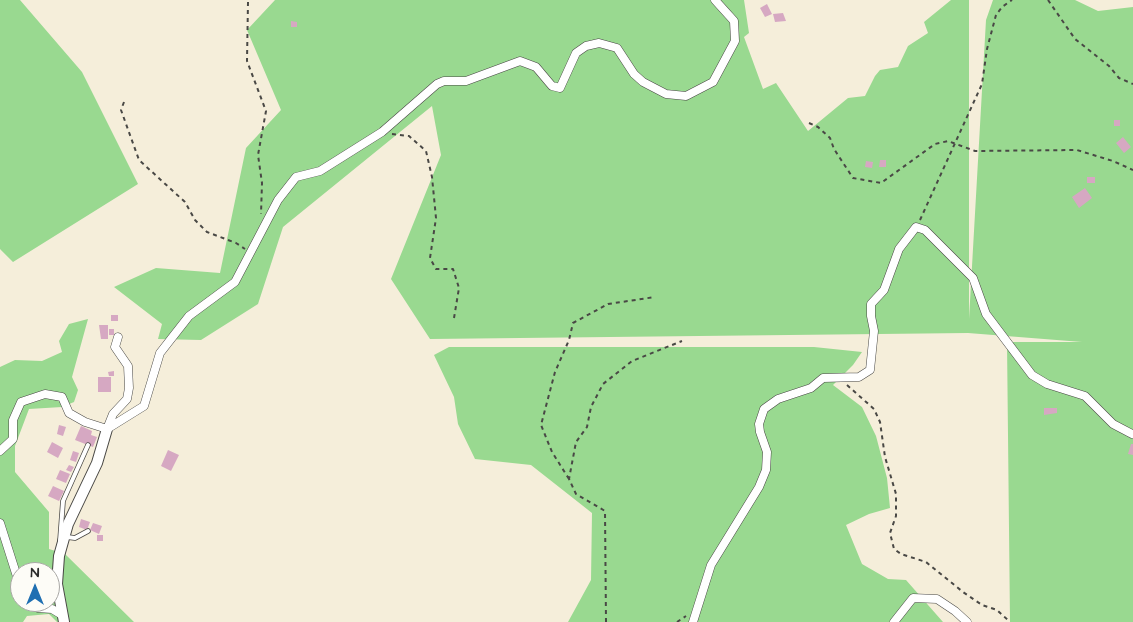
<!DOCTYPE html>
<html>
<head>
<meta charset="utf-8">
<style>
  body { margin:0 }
  #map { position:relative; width:1133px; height:622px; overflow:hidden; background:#f5eeda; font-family:"Architects Daughter",sans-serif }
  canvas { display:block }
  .north { position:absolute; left:10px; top:562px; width:50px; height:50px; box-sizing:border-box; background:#fdfcf7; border:1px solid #a9a8a5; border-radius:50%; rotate:0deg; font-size:14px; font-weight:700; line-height:20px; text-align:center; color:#2b2b2b }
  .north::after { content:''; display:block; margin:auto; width:18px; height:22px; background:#1f6fb2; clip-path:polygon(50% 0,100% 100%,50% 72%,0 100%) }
</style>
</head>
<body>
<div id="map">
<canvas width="1133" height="622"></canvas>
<div class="north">N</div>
</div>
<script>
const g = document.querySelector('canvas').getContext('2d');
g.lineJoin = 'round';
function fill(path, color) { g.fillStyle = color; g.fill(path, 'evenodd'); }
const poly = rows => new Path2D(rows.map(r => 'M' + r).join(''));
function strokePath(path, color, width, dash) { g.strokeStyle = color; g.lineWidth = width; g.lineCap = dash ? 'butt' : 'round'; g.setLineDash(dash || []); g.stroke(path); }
const green = poly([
  [0,0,20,0,82,72,138,184,13,262,0,249],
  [275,0,744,0,749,33,744,37,763,89,776,83,808,131,848,98,865,96,875,76,880,70,898,67,908,46,928,33,924,22,951,0,969,0,969,319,986,20,993,0,1075,0,1098,11,1133,7,1133,622,1010,622,1007,342,1082,342,968,333,430,339,391,279,441,155,432,106,283,227,258,304,201,340,158,339,162,324,114,287,156,268,220,273,246,148,281,110,247,30],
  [88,319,72,377,78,390,74,402,62,407,29,409,15,446,15,472,49,512,49,549,65,554,134,622,57,622,49,614,27,616,23,622,0,622,0,367,15,360,42,361,62,352,59,341,69,324],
  [20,572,50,572,50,602,20,602],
  [449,347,814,347,862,352,853,365,833,385,862,407,876,436,887,478,890,508,869,514,846,525,862,564,888,579,906,580,943,622,568,622,591,580,592,513,531,465,475,459,458,424,454,397,434,355]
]);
const building = poly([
  [767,4,772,14,765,17,760,8],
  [783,13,786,21,775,22,773,14],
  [291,21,297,22,297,27,291,27],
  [1114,120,1120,120,1120,126,1114,126],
  [1123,137,1131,147,1124,153,1116,143],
  [880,160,886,160,886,167,879,167],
  [866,161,873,162,872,168,865,167],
  [1087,177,1095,177,1095,183,1087,183],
  [1085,188,1092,198,1079,208,1072,197],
  [111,315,118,315,118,321,111,321],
  [99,325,108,325,108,339,101,339],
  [109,329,114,329,114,335,109,335],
  [114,371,114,376,109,376,108,372],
  [98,377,111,377,111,392,98,392],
  [1044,408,1057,408,1057,413,1044,415],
  [59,425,66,427,63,436,57,434],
  [81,426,92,431,91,435,97,437,93,447,75,440],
  [52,442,63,448,58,458,47,452],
  [1131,444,1133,444,1133,455,1128,454],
  [168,450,179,455,171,471,161,466],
  [73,451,79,453,76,462,70,460],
  [69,465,74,467,71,472,66,470],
  [60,470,70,474,66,483,56,479],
  [53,486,64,491,59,501,48,496],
  [81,519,90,522,87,530,79,527],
  [93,523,102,526,99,534,90,530],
  [97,535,103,535,103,541,97,541]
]);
const path = poly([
  [1048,0,1075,39,1109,66,1119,78,1133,84],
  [248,2,247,61,266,111,258,155,262,183,261,214],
  [124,102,121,110,139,160,185,202,195,220,207,232,236,243,245,249],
  [809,123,818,127,830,138,834,149,853,178,881,183,935,144,948,141,975,151,1077,150,1113,161,1133,170],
  [392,134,409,136,426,151,432,177,436,218,430,258,436,269,453,269,459,288,454,318],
  [920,220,982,84,987,49,996,15,1002,7,1012,0],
  [847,385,874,409,880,422,885,457,896,494,896,516,890,533,894,549,901,554,926,562,963,592,982,605,997,610,1010,622],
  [569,479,552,452,541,425,555,372,569,340,573,323,608,304,655,297],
  [606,622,605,511,576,494,569,479,576,442,587,427,591,407,603,384,632,361,682,341],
  [677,622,686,616]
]);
const service = poly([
  [67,537,75,538,88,531],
  [60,541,63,501,88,445]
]);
const minor = poly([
  [107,429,113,414,127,399,129,388,128,366,115,347,118,337],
  [0,451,13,439,13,420,21,402,45,394,62,397,69,413,85,422,107,429,144,406,160,353,189,316,235,282,278,200,296,177,320,171,382,132,437,84,444,81,466,81,520,61,536,67,552,86,560,88,576,53,586,46,599,43,617,48,634,74,643,82,666,94,686,96,713,82,735,41,734,21,715,0],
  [0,523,20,586],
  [26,602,27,604,38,608,52,609,62,615],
  [693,622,711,565,759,487,766,470,767,452,760,432,759,424,764,409,778,399,811,388,823,378,859,377,870,370,874,331,871,316,871,304,884,290,899,249,916,227,925,230,973,278,986,314,1032,375,1047,384,1085,396,1113,424,1132,434],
  [894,622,913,598,937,599,955,611,967,622]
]);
const tertiary = poly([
  [64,622,57,584,59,556,68,524,97,463,107,429]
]);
fill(green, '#99d990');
fill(building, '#d6a8c2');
strokePath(service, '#494845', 5.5);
strokePath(minor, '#494845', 9);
strokePath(tertiary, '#494845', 12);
strokePath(path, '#494845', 2, [4, 4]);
strokePath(service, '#fff', 4);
strokePath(minor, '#fff', 8);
strokePath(tertiary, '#fff', 10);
</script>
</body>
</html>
